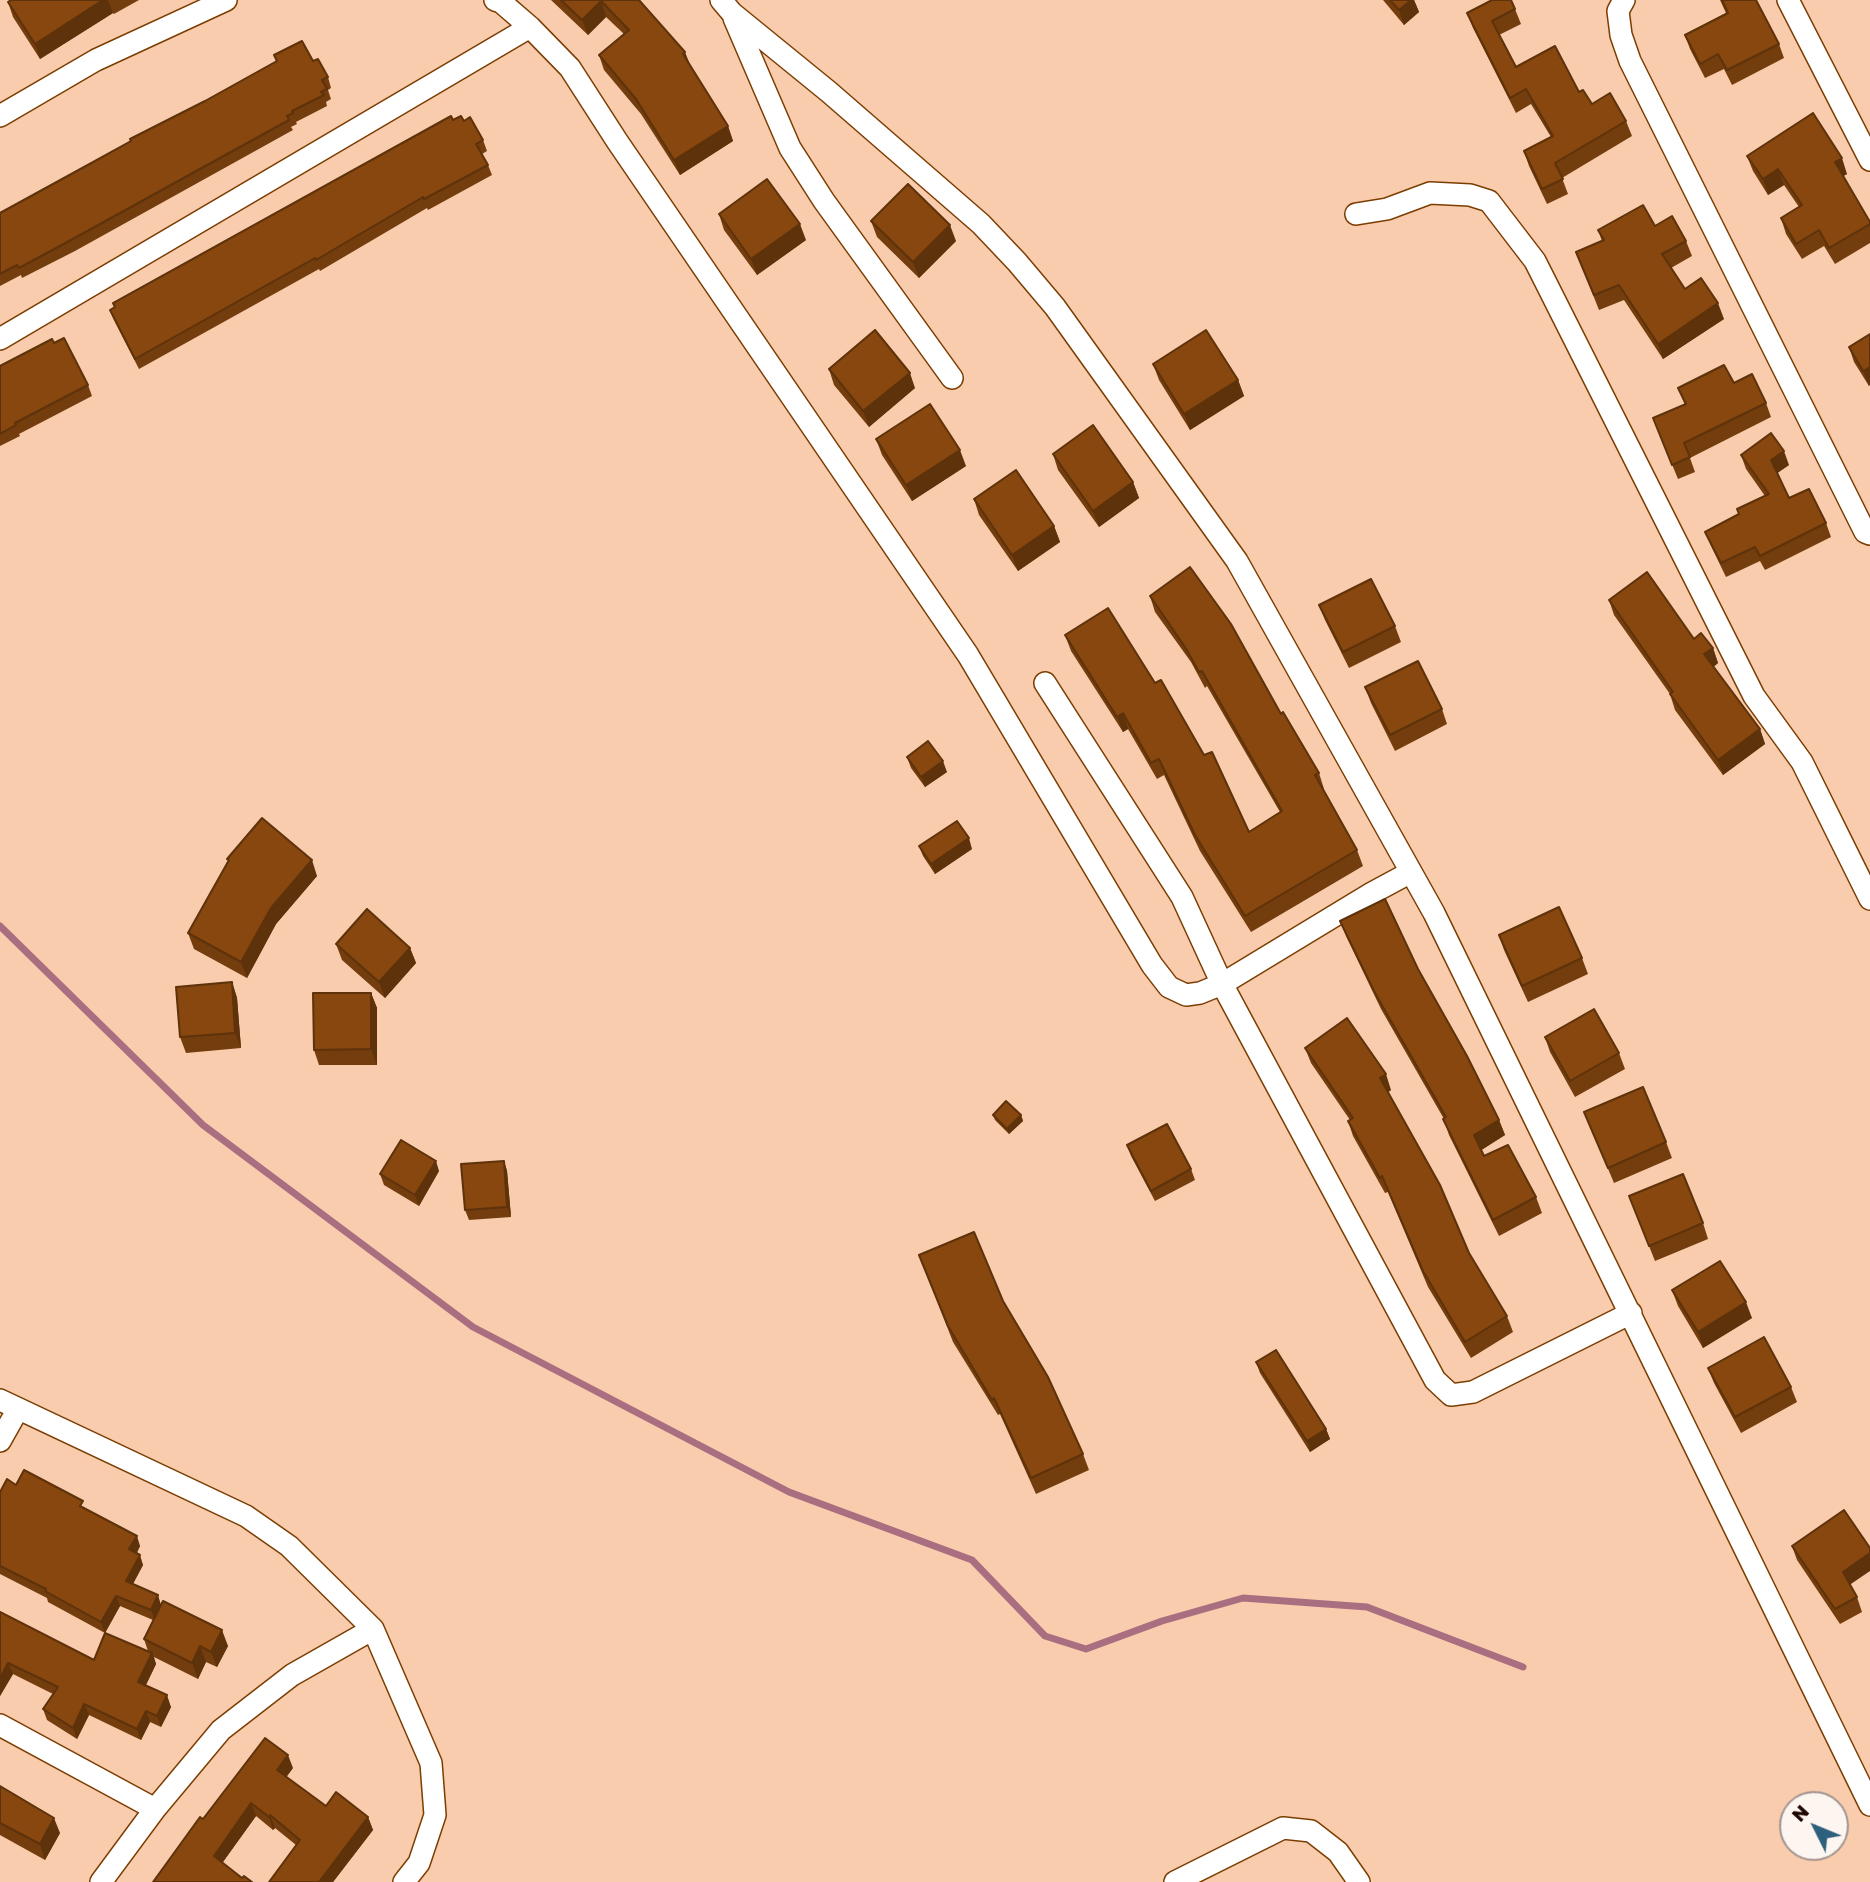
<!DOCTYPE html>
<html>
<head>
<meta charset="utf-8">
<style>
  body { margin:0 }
  #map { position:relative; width:1870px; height:1882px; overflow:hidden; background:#f9ccae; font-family:"Golos Text",sans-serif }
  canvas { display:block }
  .north { position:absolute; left:1779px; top:1791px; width:70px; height:70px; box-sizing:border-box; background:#fdf5f0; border:2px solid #a49590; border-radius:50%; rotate:313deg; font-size:19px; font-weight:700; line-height:28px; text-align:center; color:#1e0500 }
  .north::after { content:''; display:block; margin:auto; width:24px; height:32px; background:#2d607d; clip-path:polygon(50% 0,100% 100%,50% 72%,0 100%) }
</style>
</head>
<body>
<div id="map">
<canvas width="1870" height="1882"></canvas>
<div class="north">N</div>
</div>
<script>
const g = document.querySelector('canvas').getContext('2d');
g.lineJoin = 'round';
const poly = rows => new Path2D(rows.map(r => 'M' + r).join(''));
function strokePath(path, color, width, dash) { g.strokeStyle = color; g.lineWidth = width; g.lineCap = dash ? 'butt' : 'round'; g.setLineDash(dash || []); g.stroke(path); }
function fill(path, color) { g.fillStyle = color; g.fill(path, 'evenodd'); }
const stream = poly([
  [0,926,203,1125,473,1327,789,1492,972,1560,1045,1636,1086,1649,1162,1621,1243,1598,1367,1607,1523,1667]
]);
const street = poly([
  [495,0,501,2,530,27,570,68,617,141,968,655,1152,965,1169,987,1186,995,1200,993,1222,984,1435,1380,1451,1395,1473,1392,1631,1313],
  [721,0,732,13,829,92,981,224,1017,262,1055,307,1237,561,1434,913,1870,1805],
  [1624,0,1618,11,1621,35,1630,61,1865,532,1870,534],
  [1788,0,1870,160],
  [734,18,790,148,824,201,952,378],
  [0,116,96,60,226,0],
  [1356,214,1387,209,1430,193,1470,195,1489,201,1535,261,1754,696,1802,762,1870,899],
  [0,339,530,27],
  [1045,683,1182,897,1222,984,1372,893,1411,872],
  [0,1400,246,1516,289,1546,373,1629,431,1763,435,1815,419,1863,404,1882],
  [0,1441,18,1409],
  [0,1725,155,1809],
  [101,1882,155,1809,221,1730,292,1675,373,1629],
  [1175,1882,1283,1828,1311,1831,1338,1852,1359,1882]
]);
const wall = poly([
  [11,0,139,0,114,14,113,13,40,59,13,17,8,2],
  [551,0,639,0,691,67,728,126,733,141,680,175,641,114,604,70,599,55,624,34,606,17,588,35],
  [1383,0,1414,0,1419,12,1404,25],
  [1720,0,1756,0,1779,44,1784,58,1732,85,1724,69,1705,78,1690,49,1685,35,1726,13],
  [1515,9,1521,24,1499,35,1516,67,1579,92,1592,104,1626,121,1632,136,1562,178,1568,194,1547,204,1529,166,1524,151,1551,137,1531,104,1516,113,1473,28,1467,13],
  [274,55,313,61,328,77,331,88,328,90,331,99,326,102,327,106,296,122,297,124,291,127,293,130,75,251,22,278,21,275,0,286,0,213,205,101,276,61],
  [453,120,464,121,483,140,487,151,482,154,488,165,492,175,428,210,427,208,320,271,319,269,139,369,114,320,110,310,114,307,113,303],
  [1747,156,1847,174,1843,176,1870,222,1870,243,1835,264,1824,246,1802,259,1786,234,1781,218,1799,207,1784,185,1768,195,1753,171],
  [719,214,806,240,757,275,724,230],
  [871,221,956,241,919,278,877,237],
  [1655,226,1686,241,1692,256,1671,268,1685,289,1724,319,1663,359,1624,300,1599,310,1576,252,1602,241,1598,230],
  [1870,334,1869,386,1854,362,1849,347],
  [54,343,88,385,92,396,19,434,20,436,0,446,0,366],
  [1153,364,1238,380,1244,396,1190,430,1159,380],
  [829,369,915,388,869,427,834,385],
  [1734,383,1766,403,1771,417,1690,458,1695,472,1678,479,1653,418,1685,405,1678,388],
  [876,439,966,466,912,501,882,455],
  [1053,454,1133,482,1139,498,1099,527,1058,470],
  [1741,455,1789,465,1777,473,1789,498,1826,523,1831,537,1765,570,1760,561,1726,577,1711,546,1705,532,1739,515,1765,496,1746,469],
  [974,499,1054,526,1060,542,1018,571,979,515],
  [1150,596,1281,714,1319,773,1324,789,1323,790,1357,850,1363,866,1251,932,1200,851,1164,775,1157,779,1128,729,1123,732,1071,651,1065,635,1155,683,1204,755,1249,832,1280,812,1207,686,1205,688,1191,662,1155,612],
  [1609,600,1713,648,1718,663,1713,667,1760,729,1765,744,1723,775,1675,710,1670,694,1614,615],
  [1319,605,1395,626,1401,642,1349,668,1325,620],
  [1365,687,1442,709,1447,724,1395,751,1371,703],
  [907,757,947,772,925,787,911,768],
  [919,846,972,849,935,874,923,856],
  [227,859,317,876,276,924,247,978,194,949,188,933,228,861],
  [1340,921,1418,969,1499,1120,1505,1135,1481,1150,1484,1156,1536,1197,1542,1213,1499,1236,1449,1135,1444,1119,1381,1009,1346,936],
  [1499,935,1582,958,1588,974,1528,1002,1504,950],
  [336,944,410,948,416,963,385,998,342,960],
  [232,982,237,998,241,1048,186,1053,180,1037],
  [371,993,377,1008,377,1065,319,1065,314,1050],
  [1545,1037,1619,1053,1625,1069,1575,1097,1550,1052],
  [1305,1048,1391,1090,1388,1092,1469,1253,1507,1316,1513,1332,1471,1358,1428,1287,1388,1192,1385,1193,1353,1136,1348,1121,1350,1120,1311,1063],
  [1584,1112,1666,1142,1672,1158,1614,1183],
  [993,1115,1021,1115,1023,1121,1009,1134,995,1120],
  [1127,1145,1191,1169,1195,1180,1155,1201,1131,1156],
  [504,1161,507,1171,511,1217,469,1220,465,1210],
  [439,1171,419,1206,384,1185,380,1174],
  [1629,1196,1703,1223,1708,1239,1655,1261],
  [919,1255,1003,1301,1083,1454,1089,1470,1036,1494,1000,1414,998,1415,953,1342],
  [1672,1290,1752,1318,1703,1348,1678,1306],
  [1256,1362,1326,1429,1330,1439,1310,1452,1260,1373],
  [1708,1368,1791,1387,1797,1402,1741,1433,1714,1383],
  [16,1485,86,1509,140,1546,137,1553,143,1565,133,1584,161,1604,228,1646,217,1667,206,1662,198,1679,154,1657,156,1664,146,1685,171,1707,161,1727,150,1722,141,1740,89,1715,77,1739,47,1720,43,1709,53,1694,13,1674,0,1696,0,1612,94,1660,148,1651,144,1639,153,1620,120,1606,105,1633,48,1602,47,1598,0,1574,0,1492],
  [1792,1546,1850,1585,1857,1597,1862,1612,1840,1624,1797,1560],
  [293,1768,286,1777,326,1806,368,1817,373,1830,333,1882,269,1882,296,1845,275,1828,273,1830,256,1816,222,1863,242,1878,252,1882,153,1882,203,1819],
  [0,1786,60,1833,45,1860,0,1835]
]);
const shadedWall = poly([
  [103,0,108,0,113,13,40,59,35,44],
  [1411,0,1414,0,1419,12,1404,25,1399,10],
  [601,1,606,17,588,35,582,20],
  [685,52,691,67,683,54],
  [728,126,733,141,680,175,674,160],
  [1842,158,1847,174,1840,178,1835,162],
  [1778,169,1784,185,1768,195,1763,179],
  [800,224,806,240,757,275,751,259],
  [950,225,956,241,919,278,913,262],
  [1718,303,1724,319,1663,359,1658,344],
  [1870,367,1870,385,1869,386,1863,371],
  [910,373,915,388,869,427,863,411],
  [1238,380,1244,396,1190,430,1184,414],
  [960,450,966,466,912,501,906,485],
  [1784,451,1789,465,1776,474,1771,460],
  [1133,482,1139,498,1099,527,1093,511],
  [1054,526,1060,542,1018,571,1012,555],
  [1713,648,1718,663,1710,670,1704,654],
  [1123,713,1128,729,1123,732,1117,717],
  [1760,729,1765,744,1723,775,1718,760],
  [943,761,947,772,925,787,921,777],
  [969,838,972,849,935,874,931,864],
  [312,860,317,876,276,924,247,978,241,962,271,908],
  [410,948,416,963,385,998,379,982],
  [232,982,237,998,241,1048,235,1033],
  [371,993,377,1008,377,1065,371,1049],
  [1386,1074,1391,1090,1386,1094,1380,1078],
  [1021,1115,1023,1121,1009,1134,1007,1129],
  [1499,1120,1505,1135,1480,1151,1474,1135],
  [436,1161,439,1171,419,1206,415,1195],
  [504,1161,507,1171,511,1217,507,1207],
  [1746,1302,1752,1318,1703,1348,1698,1332],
  [1326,1429,1330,1439,1310,1452,1307,1441],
  [137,1536,140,1546,133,1559,129,1549],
  [1870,1553,1870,1571,1848,1586,1843,1572],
  [140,1555,143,1565,129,1591,126,1581],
  [158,1595,161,1605,155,1621,151,1610],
  [116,1596,120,1606,105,1633,101,1622],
  [222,1630,228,1646,217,1667,211,1652],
  [200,1646,206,1662,198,1679,192,1663],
  [152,1653,156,1664,142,1693,138,1682],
  [8,1663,13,1674,0,1696,0,1678],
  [167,1695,171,1707,161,1727,157,1716],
  [84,1704,89,1715,77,1739,73,1728],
  [146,1711,150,1722,141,1740,137,1729],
  [288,1755,293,1768,282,1783,277,1770],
  [251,1803,256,1816,218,1869,214,1856],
  [270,1815,275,1828,273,1830,269,1817],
  [368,1817,373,1830,333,1882,319,1882],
  [54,1818,60,1833,45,1860,40,1844]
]);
const building = poly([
  [11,0,103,0,35,44,8,2,11,0],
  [561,0,639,0,685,52,683,54,728,126,674,160,636,99,599,55,629,30,601,1,582,20,561,0],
  [1390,0,1411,0,1399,10,1390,0],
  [1492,0,1511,0,1515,9,1492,21,1516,67,1555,46,1579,92,1583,90,1592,104,1610,93,1626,121,1555,163,1563,179,1542,189,1524,151,1553,136,1526,89,1510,98,1467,13,1492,0],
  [1722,0,1756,0,1779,44,1727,70,1718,54,1700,64,1685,35,1728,13,1722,0],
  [302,41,313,61,318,59,328,77,322,80,327,89,321,92,324,95,292,111,293,113,287,116,289,120,71,240,19,268,17,265,0,274,0,213,95,161,131,141,130,139,205,101,277,61,274,55,302,41],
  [1813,113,1842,158,1835,162,1870,222,1870,224,1829,248,1819,230,1796,244,1781,218,1802,205,1778,169,1763,179,1747,156,1813,113],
  [451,116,453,120,461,116,464,121,470,117,483,140,476,144,488,165,424,199,423,197,316,260,315,258,135,359,110,310,115,307,113,303,451,116],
  [767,179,800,224,751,259,719,214,767,179],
  [908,184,950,225,913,262,871,221,908,184],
  [1643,205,1655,226,1672,216,1686,241,1662,254,1685,289,1701,278,1718,303,1658,344,1619,285,1594,295,1576,252,1604,240,1598,230,1643,205],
  [875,330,910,373,863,411,829,369,875,330],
  [1206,330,1238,380,1184,414,1153,364,1206,330],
  [1870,334,1870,367,1863,371,1849,347,1870,334],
  [64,338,88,385,15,423,16,425,0,434,0,366,52,339,54,343,64,338],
  [1724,365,1734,383,1752,374,1766,403,1684,443,1690,457,1672,465,1653,418,1686,404,1678,388,1724,365],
  [930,404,960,450,906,485,876,439,930,404],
  [1093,425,1133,482,1093,511,1053,454,1093,425],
  [1771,433,1784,451,1771,460,1789,498,1809,489,1826,523,1760,556,1755,547,1721,563,1705,532,1739,514,1737,509,1769,494,1741,455,1771,433],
  [1016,470,1054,526,1012,555,974,499,1016,470],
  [1190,567,1231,624,1281,714,1283,712,1319,773,1315,775,1357,850,1245,916,1195,835,1159,759,1151,763,1123,713,1117,717,1065,635,1108,608,1155,683,1161,680,1204,755,1212,752,1249,832,1282,811,1202,671,1199,672,1185,647,1150,596,1190,567],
  [1647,572,1694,639,1701,633,1713,648,1704,654,1760,729,1718,760,1670,694,1673,692,1609,600,1647,572],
  [1371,579,1395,626,1343,652,1319,605,1371,579],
  [1418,661,1442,709,1390,735,1365,687,1418,661],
  [928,741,943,761,921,777,907,757,928,741],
  [262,818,312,860,271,908,241,962,188,933,229,860,227,859,262,818],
  [957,821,969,838,931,864,919,846,957,821],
  [1385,899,1418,969,1467,1056,1499,1120,1474,1135,1484,1156,1508,1145,1536,1197,1493,1220,1443,1119,1446,1117,1375,993,1340,921,1385,899],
  [1559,907,1582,958,1522,986,1499,935,1559,907],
  [367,909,410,948,379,982,336,944,367,909],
  [232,982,235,1033,180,1037,176,987,232,982],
  [313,993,371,993,371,1049,314,1050,313,993],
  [1594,1009,1619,1053,1570,1081,1545,1037,1594,1009],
  [1347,1018,1386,1074,1380,1078,1440,1185,1469,1253,1507,1316,1465,1342,1423,1271,1382,1176,1380,1178,1348,1121,1353,1118,1305,1048,1347,1018],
  [1643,1087,1666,1142,1608,1168,1584,1112,1643,1087],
  [1006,1101,1021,1115,1007,1129,993,1115,1006,1101],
  [1167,1124,1191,1169,1151,1191,1127,1145,1167,1124],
  [401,1140,436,1161,415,1195,380,1174,401,1140],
  [504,1161,507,1207,465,1210,461,1164,504,1161],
  [1683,1174,1703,1223,1649,1246,1629,1196,1683,1174],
  [974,1232,1003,1301,1048,1377,1083,1454,1031,1478,994,1398,992,1400,948,1326,919,1255,974,1232],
  [1720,1261,1746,1302,1698,1332,1672,1290,1720,1261],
  [1764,1337,1791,1387,1735,1417,1708,1368,1764,1337],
  [1276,1350,1326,1429,1307,1441,1256,1362,1276,1350],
  [24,1470,83,1501,80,1506,137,1536,129,1549,140,1555,126,1581,158,1595,151,1610,116,1596,101,1622,45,1591,46,1589,0,1566,0,1492,7,1479,16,1485,24,1470],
  [1844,1510,1870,1548,1870,1553,1843,1572,1857,1597,1835,1609,1792,1546,1844,1510],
  [163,1601,222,1630,211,1652,200,1646,192,1663,144,1639,163,1601],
  [0,1612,94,1660,105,1633,152,1653,138,1682,167,1695,157,1716,146,1711,137,1729,84,1704,73,1728,43,1709,58,1687,8,1663,0,1678,0,1612],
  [265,1738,288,1755,277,1770,326,1806,336,1792,368,1817,319,1882,269,1882,300,1840,270,1815,269,1817,251,1803,214,1856,242,1878,244,1876,252,1882,153,1882,200,1817,203,1819,265,1738],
  [0,1786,54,1818,40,1844,0,1823,0,1786]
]);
strokePath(stream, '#a96f80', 7);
strokePath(street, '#7c3d00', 24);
strokePath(street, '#fff', 21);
fill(wall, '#743d0d');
fill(shadedWall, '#5e320a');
fill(building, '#87470f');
strokePath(building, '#5e320a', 2);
</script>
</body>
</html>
